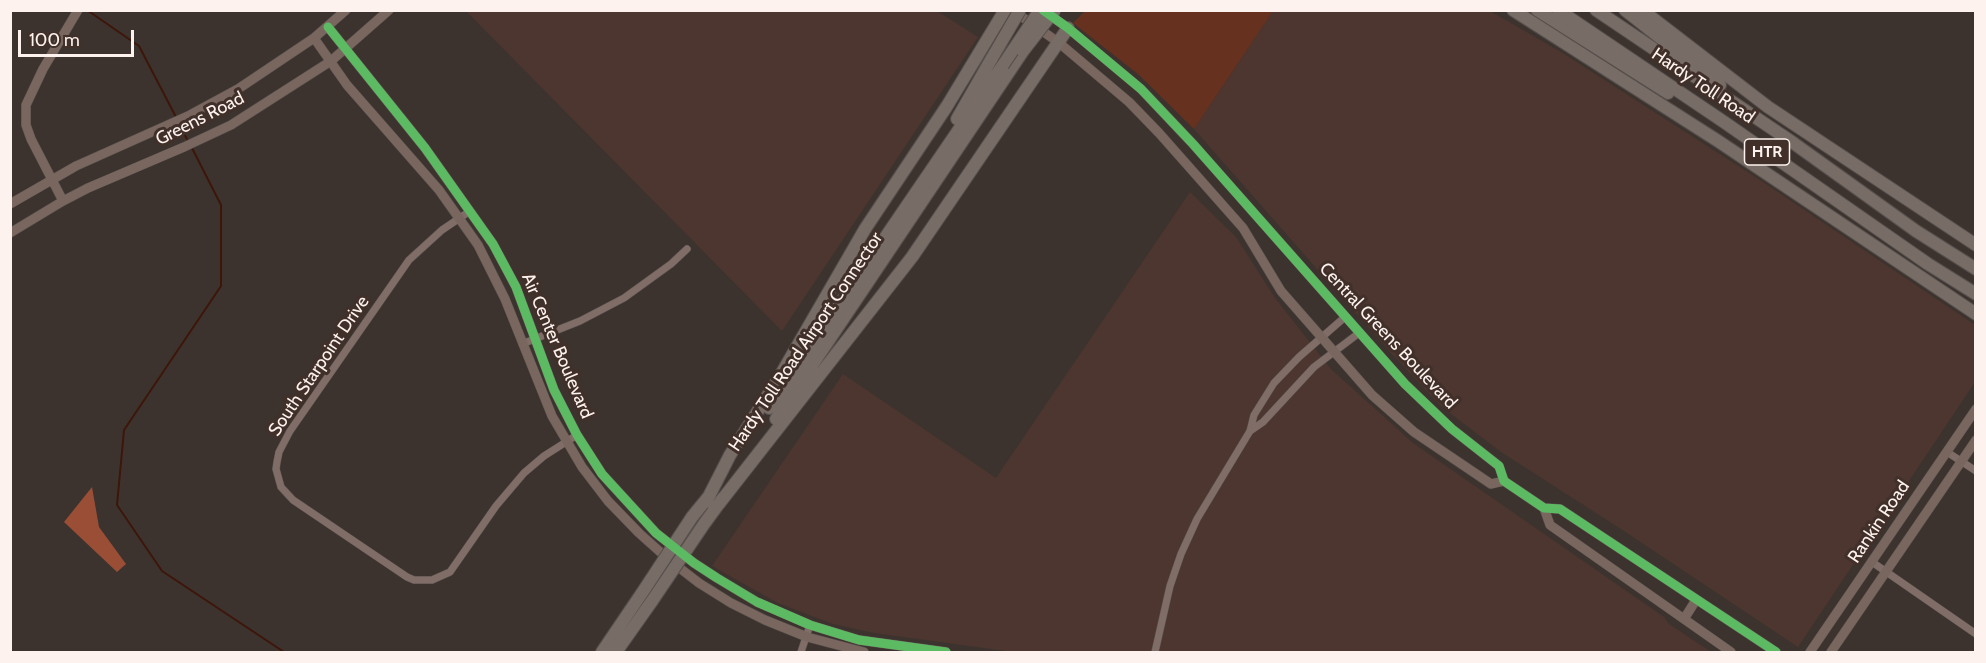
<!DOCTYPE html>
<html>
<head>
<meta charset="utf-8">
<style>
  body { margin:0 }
  #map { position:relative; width:1986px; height:663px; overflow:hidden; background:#3c332f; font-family:Cabin,sans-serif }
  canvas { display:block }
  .frame { position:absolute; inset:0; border:12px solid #fdf2ee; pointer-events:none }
  .scale { position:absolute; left:18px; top:30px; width:116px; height:27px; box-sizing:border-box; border:3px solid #fdf2ee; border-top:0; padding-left:8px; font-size:18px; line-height:21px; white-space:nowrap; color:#fdf2ee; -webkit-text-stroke:4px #41302a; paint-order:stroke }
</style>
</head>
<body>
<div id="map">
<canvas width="1986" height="663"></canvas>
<div class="frame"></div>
<div class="scale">100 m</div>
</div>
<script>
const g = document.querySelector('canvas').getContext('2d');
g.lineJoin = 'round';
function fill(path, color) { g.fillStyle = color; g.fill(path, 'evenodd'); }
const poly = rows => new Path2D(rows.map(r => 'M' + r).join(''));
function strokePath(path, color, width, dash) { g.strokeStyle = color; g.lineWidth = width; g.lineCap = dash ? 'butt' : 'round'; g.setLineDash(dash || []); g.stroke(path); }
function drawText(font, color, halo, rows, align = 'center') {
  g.font = font + ' Cabin,sans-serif'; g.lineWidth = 6; g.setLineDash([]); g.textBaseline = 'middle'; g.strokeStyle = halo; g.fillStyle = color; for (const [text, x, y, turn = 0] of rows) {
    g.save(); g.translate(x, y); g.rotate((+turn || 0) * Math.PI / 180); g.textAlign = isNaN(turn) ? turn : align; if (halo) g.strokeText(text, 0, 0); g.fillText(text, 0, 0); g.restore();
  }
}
const built = poly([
  [466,11,937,11,978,37,782,331],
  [1273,11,1490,11,1561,52,1760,180,1975,325,1975,382,1798,647,1621,529,1501,452,1442,407,1391,353,1194,129],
  [1190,192,1236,237,1275,298,1331,369,1413,443,1664,617,1669,624,1711,652,1013,652,874,633,833,624,778,603,712,566,843,374,996,478]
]);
const green = poly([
  [1085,11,1085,10,1273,11,1194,129,1138,74,1073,23]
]);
const forest = poly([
  [92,487,99,527,126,564,117,572,64,522]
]);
const stream = poly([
  [87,10,139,46,177,119],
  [179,124,189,143],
  [192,148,221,205,221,286,124,430,117,505,162,571,284,652]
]);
const street = poly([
  [470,211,442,230,409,260,290,431,279,452,277,462,276,469,281,487,293,500,407,577,414,580,432,580,450,572,496,506,524,473,544,456,577,435],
  [522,344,580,321,624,298,671,264,687,249],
  [1250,431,1263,422,1314,367,1359,333],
  [1947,452,1976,471],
  [1872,562,1976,634],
  [801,652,810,625],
  [1155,652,1170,586,1181,554,1197,519,1250,431,1254,415,1274,383,1299,357,1345,317]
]);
const secondary = poly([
  [1012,10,1058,42,1129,102,1159,133,1243,228,1281,291,1372,395,1414,432,1491,484,1504,481],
  [1045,12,1068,28,1141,89,1193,144,1405,384,1452,429,1499,466,1504,481,1544,508,1560,509,1776,652],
  [328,27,425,148,493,244,516,287,554,390,577,435,602,474,656,533,694,563,717,578,757,602,810,625,859,640,946,652],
  [314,38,347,85,439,190,478,245,505,299,552,416,582,467,608,501,639,533,668,559,699,583,731,603,765,620,807,637,864,652],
  [63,201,31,139,26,125,26,105,43,69,78,10],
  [10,204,76,166,190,115,238,89,314,38,346,10],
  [10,233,63,201,88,188,184,147,231,125,331,61,389,10],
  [1544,508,1550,525,1731,652],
  [1684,619,1696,600],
  [1810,652,1976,409],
  [1831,652,1976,440]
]);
const highway = poly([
  [1513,10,1718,141,1976,314],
  [1537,10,1668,93],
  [1558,10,1724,122,1928,264,1976,294],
  [1596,10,1792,142,1916,231,1976,269],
  [1625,10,1720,85],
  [1642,10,1768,107,1976,245],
  [957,119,992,58],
  [769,408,1003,65],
  [776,419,1023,51],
  [706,502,730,455,780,376,865,229,947,106,1005,10],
  [718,505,912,257,1068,28],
  [692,517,710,495],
  [704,524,723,498],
  [602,652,642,593],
  [616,652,652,601]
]);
const highwayBridge = poly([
  [1023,51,1055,10],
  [992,58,1020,10],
  [1003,65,1040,10],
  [642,593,692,517],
  [652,601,704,524]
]);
const cycleway = poly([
  [1043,10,1068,28,1141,89,1193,144,1405,384,1452,429,1499,466,1504,481,1544,508,1560,509,1776,652],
  [328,27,425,148,493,244,516,287,554,390,577,435,602,474,656,533,694,563,717,578,757,602,810,625,859,640,946,652]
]);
const shields = [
  [1767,152,45]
];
const shieldNames = [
  ["HTR",1767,152]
];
const streetNames = [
  ["Hardy Toll Road",1703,86,34],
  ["Greens Road",200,119,-27],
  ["Central Greens Boulevard",1388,336,47],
  ["Hardy Toll Road Airport Connector",806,342,-56],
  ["Air Center Boulevard",557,346,67],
  ["South Starpoint Drive",319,366,-56],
  ["Rankin Road",1879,522,-56]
];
fill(built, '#4c362f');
fill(green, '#66311f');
fill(forest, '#994e35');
strokePath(stream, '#3e1609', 2);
strokePath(street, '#564f4b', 8);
strokePath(secondary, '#564f4b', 10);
strokePath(highway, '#564f4b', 14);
strokePath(street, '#806d67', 7);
strokePath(secondary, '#78665f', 9);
strokePath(highway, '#786c67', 12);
strokePath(highwayBridge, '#564f4b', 14, []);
strokePath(highwayBridge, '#786c67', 12);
strokePath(cycleway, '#5cba63', 9);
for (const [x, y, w] of shields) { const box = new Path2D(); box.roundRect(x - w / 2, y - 13, w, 26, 4.5); g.fillStyle = '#41302a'; g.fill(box); strokePath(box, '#fdf2ee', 1.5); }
drawText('bold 16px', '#fdf2ee', null, shieldNames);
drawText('18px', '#fdf2ee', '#41302a', streetNames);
</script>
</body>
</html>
